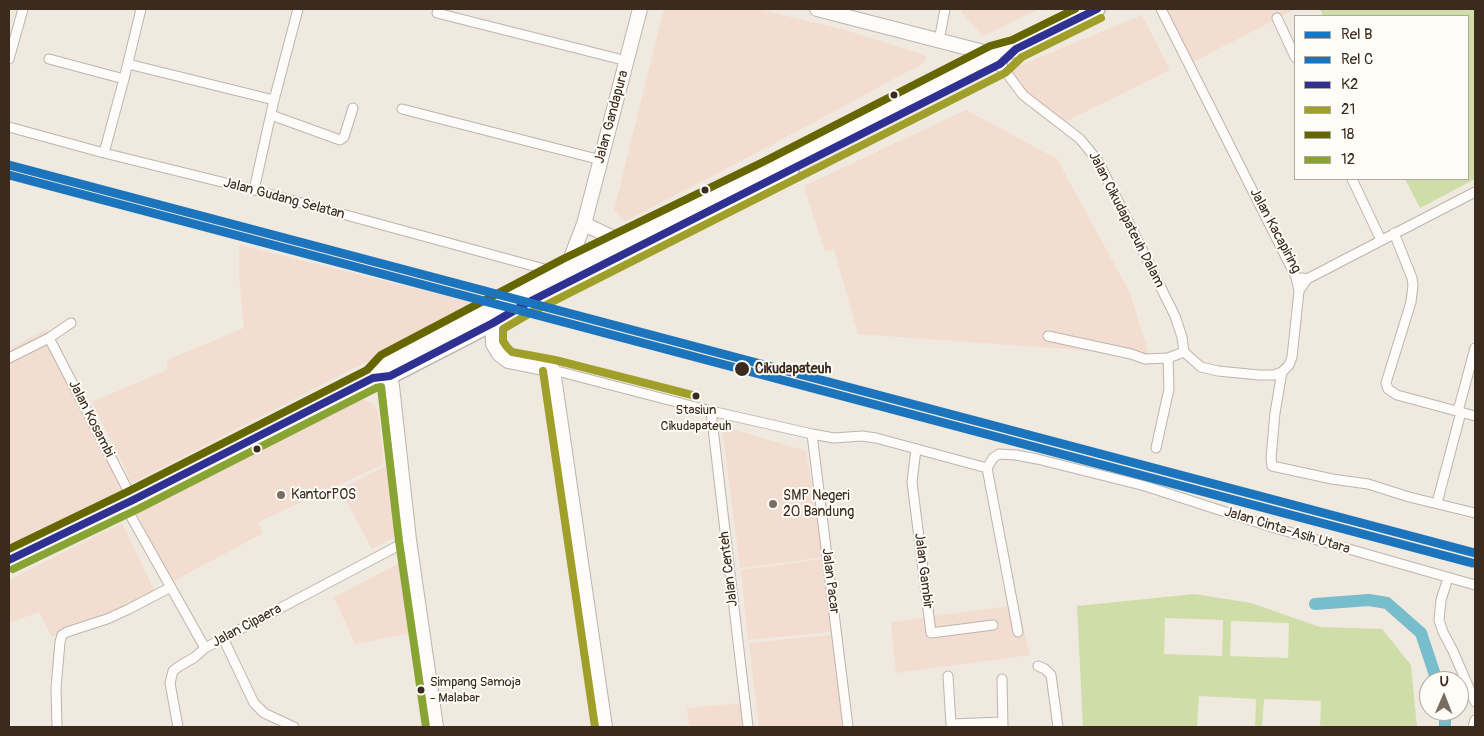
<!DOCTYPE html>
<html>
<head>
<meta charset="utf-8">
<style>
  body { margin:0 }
  #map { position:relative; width:1484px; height:736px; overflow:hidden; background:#f0e9df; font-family:Pangolin,sans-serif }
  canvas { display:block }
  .frame { position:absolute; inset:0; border:10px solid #3b2a1e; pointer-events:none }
  .legend { position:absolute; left:1294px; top:15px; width:175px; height:165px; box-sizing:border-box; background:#fdfcf7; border:1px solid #afa8a0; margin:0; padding:6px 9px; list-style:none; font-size:15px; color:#3b2a1e }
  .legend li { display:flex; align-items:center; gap:10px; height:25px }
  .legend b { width:25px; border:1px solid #afa8a0 }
  .north { position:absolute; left:1419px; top:671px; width:50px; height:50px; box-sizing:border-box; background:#fdfcf7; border:1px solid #afa8a0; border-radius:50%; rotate:1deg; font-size:14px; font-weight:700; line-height:20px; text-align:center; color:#3b2a1e }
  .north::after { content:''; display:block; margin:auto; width:18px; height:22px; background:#7a6d62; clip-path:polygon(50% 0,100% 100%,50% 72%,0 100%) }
</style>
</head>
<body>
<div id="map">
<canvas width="1484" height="736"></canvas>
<div class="frame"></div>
<ul class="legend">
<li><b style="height:6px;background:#1c75bc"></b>Rel B</li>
<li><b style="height:6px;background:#1c75bc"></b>Rel C</li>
<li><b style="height:6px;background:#2e3192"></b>K2</li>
<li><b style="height:6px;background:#9f9f2a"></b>21</li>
<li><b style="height:6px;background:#660"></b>18</li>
<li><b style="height:6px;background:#88a433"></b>12</li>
</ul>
<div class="north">U</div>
</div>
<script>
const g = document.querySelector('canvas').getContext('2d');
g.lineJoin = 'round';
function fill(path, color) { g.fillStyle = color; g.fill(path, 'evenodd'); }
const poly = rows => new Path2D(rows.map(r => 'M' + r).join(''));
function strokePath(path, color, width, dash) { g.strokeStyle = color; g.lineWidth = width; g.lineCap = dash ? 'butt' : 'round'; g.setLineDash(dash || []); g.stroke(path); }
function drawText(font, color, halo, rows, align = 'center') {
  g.font = font + ' Pangolin,sans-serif'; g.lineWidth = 4; g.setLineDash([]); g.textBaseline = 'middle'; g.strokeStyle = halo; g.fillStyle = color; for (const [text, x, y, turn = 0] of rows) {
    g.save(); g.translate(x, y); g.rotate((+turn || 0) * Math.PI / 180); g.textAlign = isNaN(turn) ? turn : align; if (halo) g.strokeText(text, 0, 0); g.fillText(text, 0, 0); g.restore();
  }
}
const built = poly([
  [664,9,757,9,845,30,921,54,926,57,924,63,760,151,625,221,614,211],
  [959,9,1039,9,983,36],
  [1166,9,1296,9,1193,62],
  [1142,15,1170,70,1063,123,1019,87,1009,70],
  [966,110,1057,159,1130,293,1149,355,858,334,834,249,825,252,804,186],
  [239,245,478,304,132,483,92,402,167,370,167,360,244,328,239,275],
  [47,329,128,487,9,545,9,349],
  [365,400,374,404,378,413,384,464,258,522,263,533,170,583,137,513,353,401],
  [722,426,806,451,824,557,740,568],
  [386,466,398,535,372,549,340,489],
  [122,523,155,592,52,637,39,612,9,623,9,580],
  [830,558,840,631,748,640,741,570],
  [402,562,415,632,355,644,334,597],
  [1018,605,1030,655,896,673,891,622],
  [840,634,848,727,759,727,749,643],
  [741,703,743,727,689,727,687,708]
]);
const green = poly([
  [1320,9,1475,9,1475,179,1420,208,1405,179,1468,179,1468,16,1323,16],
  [1195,594,1251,603,1320,627,1382,629,1411,665,1417,727,1320,727,1321,701,1264,699,1262,727,1255,727,1256,699,1199,696,1197,727,1083,727,1077,606],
  [1165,618,1223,620,1222,656,1164,654],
  [1231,621,1289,623,1288,658,1230,656]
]);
const canal = poly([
  [1315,604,1369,600,1387,603,1421,633,1437,681],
  [1445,727,1445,711]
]);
const street = poly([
  [1161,9,1296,277,1299,291],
  [437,13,627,61],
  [1277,18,1295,57],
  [939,41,945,9],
  [9,59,23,9],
  [49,59,124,79],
  [128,64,274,100],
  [1000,64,1023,95,1080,139,1098,161,1175,316,1182,337,1184,352],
  [402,109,601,160],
  [271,115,340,140,344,137,353,108],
  [9,127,104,153,254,190,559,273],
  [104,153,124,79,141,9],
  [1352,179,1381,240],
  [254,190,274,100,298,9],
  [1394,233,1412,278,1413,285,1411,302,1386,383,1388,389,1397,395,1475,416],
  [1302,278,1307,279,1475,192],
  [1048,336,1131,354,1145,359,1168,358,1184,352],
  [49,338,133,500],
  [1184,352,1201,367,1218,371,1259,375,1274,375,1282,372,1289,365,1292,357,1299,291,1307,279],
  [9,358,49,338,71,323],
  [553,370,711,411,812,434,834,438,862,436,876,438,987,468],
  [1282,372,1275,413,1271,458,1272,466,1332,479,1368,484,1409,497,1475,513],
  [711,411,748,727],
  [1458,411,1475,348],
  [812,434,848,727],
  [1156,448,1169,389,1168,358],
  [916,449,912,482,931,633,993,625],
  [987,468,993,458,999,454,1016,455,1037,459,1145,486,1275,528,1475,585],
  [987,468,1018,632],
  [1437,503,1461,412],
  [124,504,205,648],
  [1448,578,1441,600,1439,620,1443,632,1453,651,1475,702],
  [223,638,254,703,264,713,294,727],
  [1038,666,1045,669,1051,675,1058,727],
  [948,676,951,724],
  [1002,679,1003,727],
  [57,727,56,688,60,642,62,635,67,632,107,619,129,609,171,587],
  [178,727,170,683,173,671,178,667,195,657,205,648,409,540],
  [951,727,951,724,1002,722],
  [1473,727,1475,720]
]);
const secondary = poly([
  [817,9,995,55,1000,64],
  [584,224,622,242],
  [567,268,584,224,640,9],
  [493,323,493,344,499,354,508,361,553,370,605,727],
  [387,367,392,386,409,540,436,727]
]);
const primary = poly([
  [373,378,390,376,493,323,527,303,791,170],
  [9,560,133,500,373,378,386,364,567,268,767,171,995,55,1016,49,1097,9]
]);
const bus1 = poly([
  [9,560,133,500,373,378,390,376,493,323,527,303,1000,64,1016,49,1097,9]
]);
const bus2 = poly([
  [543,371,595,727],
  [696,396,555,360,512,352,507,347,503,341,503,329,532,312,1005,73,1022,57,1101,18]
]);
const bus3 = poly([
  [9,549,129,491,367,370,381,355,563,259,763,162,990,46,1012,40,1075,9]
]);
const bus4 = poly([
  [13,569,138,509,376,388,381,387,399,541,426,727]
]);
const rail1 = poly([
  [9,165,1475,553]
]);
const rail2 = poly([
  [9,175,1472,563]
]);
const markers = [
  [894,95,4.5,"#3b2a1e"],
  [705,190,4.5,"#3b2a1e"],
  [742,369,8,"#3b2a1e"],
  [696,396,4.5,"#3b2a1e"],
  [257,449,4.5,"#3b2a1e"],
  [281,495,5,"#7a6d62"],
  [773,504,5,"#7a6d62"],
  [421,690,4.5,"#3b2a1e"]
];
const busNames = [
  ["Stasiun",696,411],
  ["Cikudapateuh",696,427],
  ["Simpang Samoja",430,683,"left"],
  ["- Malabar",430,699,"left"]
];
const streetNames = [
  ["Jalan Gandapura",612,117,-75],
  ["Jalan Gudang Selatan",284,199,15],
  ["Jalan Cikudapateuh Dalam",1126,220,63],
  ["Jalan Kacapiring",1275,231,62],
  ["Jalan Kosambi",91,419,63],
  ["Jalan Cinta-Asih Utara",1287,531,17],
  ["Jalan Centeh",729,569,-97],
  ["Jalan Gambir",923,571,83],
  ["Jalan Pacar",830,581,83],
  ["Jalan Cipaera",247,626,-28]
];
const stopNames = [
  ["Cikudapateuh",755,369]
];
const poiNames = [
  ["KantorPOS",291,495],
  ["SMP Negeri",783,496],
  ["20 Bandung",783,512]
];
fill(built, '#f3dcd0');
fill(green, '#cfdea9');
strokePath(canal, '#77bdcb', 12);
strokePath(street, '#bbb5ad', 11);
strokePath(secondary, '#bbb5ad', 16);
strokePath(primary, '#bbb5ad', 18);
strokePath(street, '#fdfcfa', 9);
strokePath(secondary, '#fdfcfa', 14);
strokePath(primary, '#fdfcfa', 15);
strokePath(bus1, '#2e3192', 8);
strokePath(bus2, '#9f9f2a', 8);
strokePath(bus3, '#660', 8);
strokePath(bus4, '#88a433', 8);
strokePath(rail1, '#1c75bc', 9);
strokePath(rail2, '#1c75bc', 9);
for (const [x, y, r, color] of markers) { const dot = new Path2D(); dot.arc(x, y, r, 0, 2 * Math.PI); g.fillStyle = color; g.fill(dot); strokePath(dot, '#fdfcf7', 2); }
drawText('13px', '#3b2a1e', '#fdfcf7', busNames);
drawText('14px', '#3b2a1e', '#fdfcf7', streetNames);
drawText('bold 14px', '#3b2a1e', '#fdfcf7', stopNames, 'left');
drawText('14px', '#3b2a1e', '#fdfcf7', poiNames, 'left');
</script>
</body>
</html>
